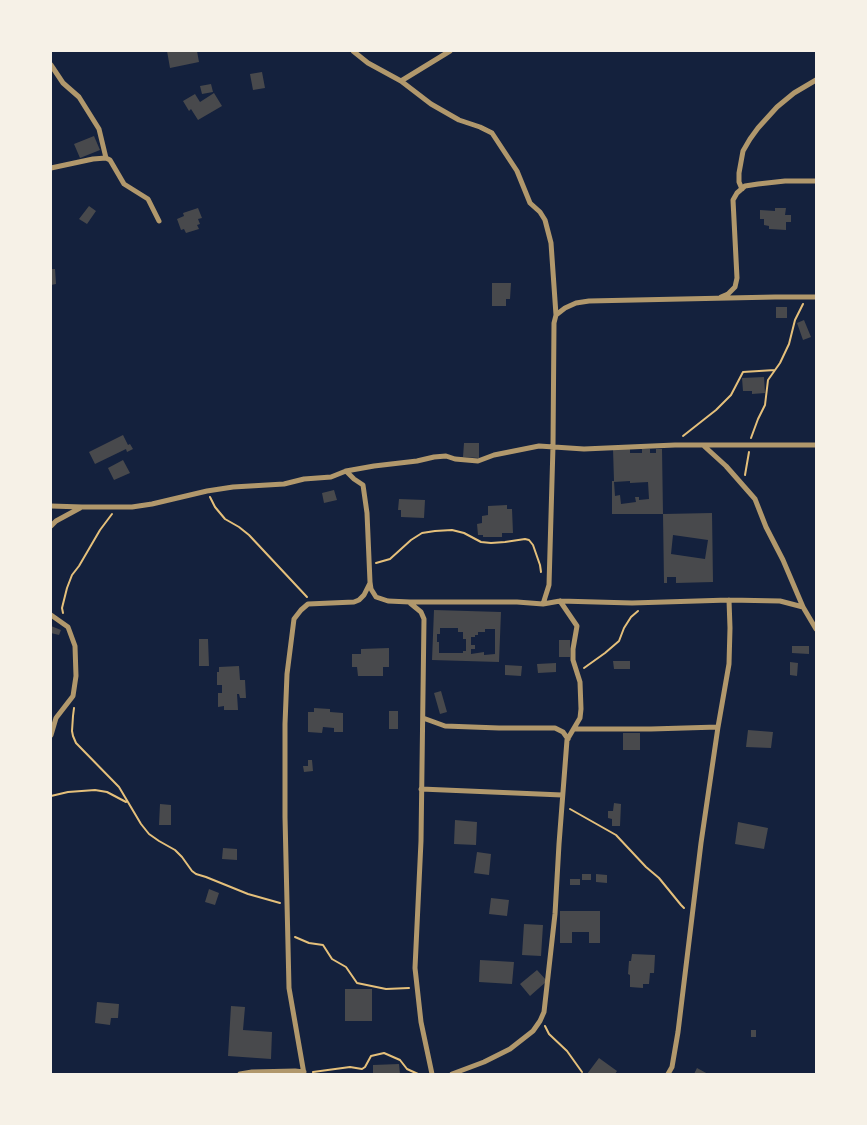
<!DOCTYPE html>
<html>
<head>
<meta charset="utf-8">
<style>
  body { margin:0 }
  #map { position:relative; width:867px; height:1125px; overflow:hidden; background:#14213d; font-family:"Playfair Display",serif }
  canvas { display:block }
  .frame { position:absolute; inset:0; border:52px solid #f6f1e7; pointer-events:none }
</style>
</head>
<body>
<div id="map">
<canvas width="867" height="1125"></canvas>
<div class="frame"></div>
</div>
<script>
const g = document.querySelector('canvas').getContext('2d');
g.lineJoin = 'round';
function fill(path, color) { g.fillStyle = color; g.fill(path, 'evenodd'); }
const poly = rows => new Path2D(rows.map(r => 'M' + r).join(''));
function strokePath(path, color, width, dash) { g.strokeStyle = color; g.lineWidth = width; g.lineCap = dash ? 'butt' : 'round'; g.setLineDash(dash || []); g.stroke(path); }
const building = poly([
  [167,51,197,51,199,62,170,68],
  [262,72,265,88,253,90,250,74],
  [211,84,213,92,202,94,200,86],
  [214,93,222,106,198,120,191,109,189,111,183,101,195,94,200,102],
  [94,136,100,150,80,158,74,144],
  [89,206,96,211,87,224,79,219],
  [198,208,202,218,198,219,200,224,197,225,199,229,186,233,184,229,181,230,177,219,184,216,183,213],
  [775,208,786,208,785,215,791,215,791,222,786,222,786,230,769,229,769,226,764,225,764,219,760,219,760,210,775,211],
  [51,269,55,269,56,284,51,285],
  [492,283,511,283,510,299,506,299,506,306,492,306],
  [776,307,787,307,787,318,776,318],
  [804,320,811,337,803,340,797,323],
  [764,377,765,393,752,394,752,391,743,391,742,378],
  [123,435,128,445,130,444,133,449,127,452,126,449,95,464,89,452],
  [464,443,479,443,479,458,463,457],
  [613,449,630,449,630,453,642,453,642,449,650,449,650,453,656,453,656,449,662,449,663,514,712,513,713,582,676,583,676,577,667,577,667,583,664,583,663,514,612,514,612,481,614,481],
  [630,481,630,483,648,482,649,499,639,500,639,497,635,497,636,502,621,504,620,495,615,496,614,482],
  [673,535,708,540,705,559,671,554],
  [123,460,130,473,114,480,108,468],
  [334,490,337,500,324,503,322,493],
  [399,499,425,500,424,518,401,517,401,510,398,510],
  [507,505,507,509,512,509,513,533,502,533,502,537,483,537,483,535,478,535,477,524,482,523,482,516,488,515,488,506],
  [434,610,501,612,499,662,432,660],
  [440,628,458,628,458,632,463,632,463,639,466,639,466,651,463,651,463,653,439,653,439,642,437,642,437,634,440,634],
  [485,629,495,629,495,654,484,655,484,652,471,654,471,649,475,649,475,645,471,645,471,637,475,637,475,635,478,635,478,632,485,632],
  [51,626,61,630,59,635,51,633],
  [199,639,208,639,209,666,199,666],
  [559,640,570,640,570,657,559,657],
  [792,646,809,646,809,654,792,653],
  [389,648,389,667,383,667,383,676,358,676,357,667,352,667,352,654,361,654,361,649],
  [613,661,630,661,630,669,614,669],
  [790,662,798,663,797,676,790,675],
  [556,663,556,672,538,673,537,664],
  [505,665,522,666,521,676,505,675],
  [239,666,240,680,245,680,246,698,240,698,239,694,237,694,238,710,224,710,224,706,218,707,218,693,222,693,222,685,217,685,217,672,219,672,219,667],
  [441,691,447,712,440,714,434,693],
  [314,708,330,709,330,712,343,713,343,732,334,732,334,728,323,727,322,733,308,732,308,712,314,712],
  [389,711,398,711,398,729,389,729],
  [748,730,773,732,771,748,746,747],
  [623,733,640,733,640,750,623,750],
  [308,760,312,760,313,771,304,772,303,766,308,766],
  [614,803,621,804,620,826,612,826,612,819,608,818,608,811,613,811],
  [160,804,171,805,171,825,159,825],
  [455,820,477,822,476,845,454,844],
  [738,822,768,828,764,849,735,844],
  [223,848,237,849,237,860,222,859],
  [477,852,491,854,489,875,474,873],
  [582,874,591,874,591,880,582,880],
  [596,874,607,875,607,883,596,882],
  [570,879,580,879,580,885,570,885],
  [209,889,219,893,215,905,205,902],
  [491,898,509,900,507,916,489,914],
  [560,911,600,911,600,943,589,943,589,932,572,932,572,943,560,943],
  [524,924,543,925,541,956,522,955],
  [632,954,655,955,654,973,650,973,649,984,643,984,643,988,630,987,630,975,628,974,629,961,631,961],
  [480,960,514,962,512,984,479,982],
  [537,970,547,981,530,996,520,984],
  [345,989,372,989,372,1021,345,1021],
  [97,1002,119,1004,118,1018,111,1018,110,1025,95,1023],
  [231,1006,245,1007,243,1030,272,1032,271,1059,228,1056],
  [751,1030,756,1030,756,1037,751,1037],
  [599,1058,617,1071,615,1074,587,1074],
  [399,1064,400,1074,373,1074,373,1065],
  [697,1068,708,1074,694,1074]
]);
const path = poly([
  [683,436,716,410,731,395,743,372,775,370],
  [751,438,758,419,765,405,768,380,780,363,789,344,795,320,803,304],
  [745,475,749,452],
  [210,497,215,507,225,519,239,527,249,535,307,597],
  [376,563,390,559,411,540,422,533,435,531,452,530,464,533,481,542,491,543,505,542,525,539,529,540,533,545,540,565,541,572],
  [63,613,62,608,67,588,72,575,79,566,100,530,112,514],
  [584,668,605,653,619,641,624,628,631,617,638,611],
  [74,708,73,716,72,731,73,736,76,743,119,787,141,824,149,834,159,841,175,850,182,857,192,871,196,874,206,877,248,894,280,903],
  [51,796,68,792,95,790,107,792,126,802],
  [570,809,616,835,646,867,659,878,681,905,684,908],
  [295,937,309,943,323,945,332,959,346,967,357,983,386,989,409,988],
  [545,1026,549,1034,567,1051,582,1072],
  [313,1072,350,1067,362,1069,365,1067,371,1056,384,1053,400,1060,407,1069,418,1074],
  [227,1074,228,1074]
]);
const minor = poly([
  [353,51,368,63,401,81,431,104,459,120,480,127,492,133,517,171,530,203,540,212,545,220,551,243,556,315],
  [51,65,63,83,79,97,99,129,106,158],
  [401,81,450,51],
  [51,168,93,159,106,158,110,160,124,184,148,199,159,221],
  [742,189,739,182,739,173,743,151,750,139,758,128,777,107,794,93,816,80],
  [721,297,728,294,735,287,737,278,733,200,737,193,745,186,758,184,785,181,816,181],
  [704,446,726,466,755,499,766,527,783,560,803,607],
  [346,471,374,466,417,461,434,457,446,456,455,459,478,461,494,455,539,446,584,449,675,445,816,445],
  [51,506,82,507,132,507,152,504,207,491,233,487,284,484,304,479,331,477,346,471,354,479,363,485,367,513,370,582,371,589,376,597,388,601,410,602,517,602,543,604,560,601,632,603,729,600,780,601,803,607,816,629],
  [51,526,56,521,80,508],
  [410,603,421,612,424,619,421,841,415,968,421,1022,432,1074],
  [543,604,549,585,553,446,554,323,556,315,565,308,576,303,589,301,775,297,816,297],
  [51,615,68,627,75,646,76,676,73,696,56,718,51,735],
  [423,718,445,726,499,728,555,728,563,732,568,739],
  [574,729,651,729,718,727],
  [421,789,562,795],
  [240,1074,252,1072,295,1071,304,1072],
  [304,1074,289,988,285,817,285,724,287,674,294,619,301,610,308,604,354,602,359,600,364,595,370,583],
  [452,1074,484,1062,510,1049,533,1031,540,1021,544,1012,555,914,559,844,567,740,580,718,581,709,580,682,573,660,573,649,577,626,560,601],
  [668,1074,672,1067,678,1032,701,843,718,727,729,664,730,628,729,600]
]);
fill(building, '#48494c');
strokePath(path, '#e5c07b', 2);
strokePath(minor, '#b1986c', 5);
</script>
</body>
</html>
